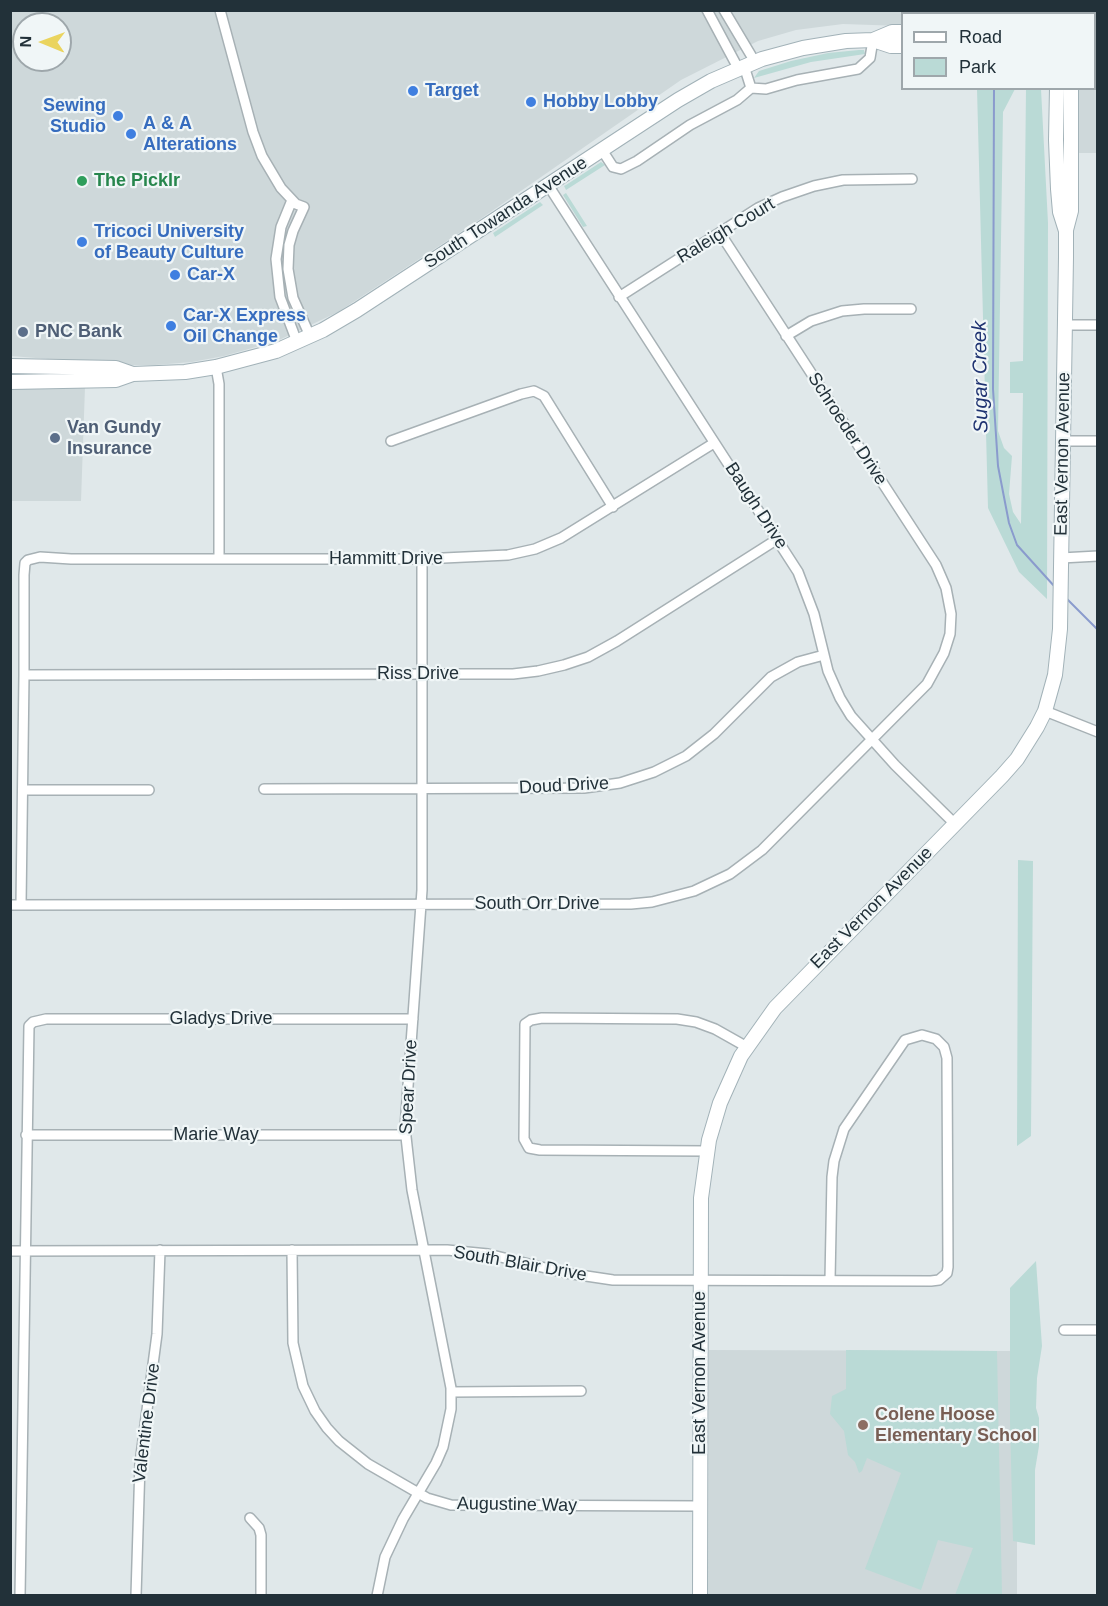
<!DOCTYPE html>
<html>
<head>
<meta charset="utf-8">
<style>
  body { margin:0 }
  #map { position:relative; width:1108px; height:1606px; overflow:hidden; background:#e0e8ea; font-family:Arial,sans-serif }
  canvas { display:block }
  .frame { position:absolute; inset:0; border:12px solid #223139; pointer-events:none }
  .legend { position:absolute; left:901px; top:12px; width:195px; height:78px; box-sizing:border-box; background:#f0f6f7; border:2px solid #9ea7ab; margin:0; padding:8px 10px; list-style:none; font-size:18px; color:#223139 }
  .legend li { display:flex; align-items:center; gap:12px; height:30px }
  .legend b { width:30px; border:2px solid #9ea7ab }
  .north { position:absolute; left:12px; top:12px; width:60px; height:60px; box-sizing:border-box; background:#f0f6f7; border:2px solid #9ea7ab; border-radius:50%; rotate:271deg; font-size:16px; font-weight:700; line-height:24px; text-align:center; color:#223139 }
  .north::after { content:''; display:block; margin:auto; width:21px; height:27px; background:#ead45e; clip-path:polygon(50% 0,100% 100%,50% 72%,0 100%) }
</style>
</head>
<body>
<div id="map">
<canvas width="1108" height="1606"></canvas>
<div class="frame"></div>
<ul class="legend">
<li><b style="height:8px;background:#fff"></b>Road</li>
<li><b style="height:16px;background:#badad6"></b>Park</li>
</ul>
<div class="north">N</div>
</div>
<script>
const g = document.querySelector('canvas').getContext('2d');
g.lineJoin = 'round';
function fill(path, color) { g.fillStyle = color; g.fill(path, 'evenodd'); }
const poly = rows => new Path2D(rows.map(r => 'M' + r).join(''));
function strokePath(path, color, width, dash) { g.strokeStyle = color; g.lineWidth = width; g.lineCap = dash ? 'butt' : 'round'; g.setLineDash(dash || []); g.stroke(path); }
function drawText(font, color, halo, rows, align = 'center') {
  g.font = font + ' Arial,sans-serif'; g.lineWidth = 4.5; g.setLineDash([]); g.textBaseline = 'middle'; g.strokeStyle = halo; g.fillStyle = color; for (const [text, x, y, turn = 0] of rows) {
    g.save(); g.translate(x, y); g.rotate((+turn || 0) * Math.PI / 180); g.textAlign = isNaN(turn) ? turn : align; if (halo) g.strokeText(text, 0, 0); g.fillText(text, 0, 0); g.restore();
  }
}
const built = poly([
  [968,10,968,13,902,14,902,26,843,24,796,30,758,41,681,80,479,220,338,312,277,341,224,356,192,362,155,365,124,365,11,356,10,11],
  [24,24,60,24,60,60,24,60],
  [1095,56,1097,56,1097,153,1075,153,1077,89,1094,88],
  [11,387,85,387,81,501,11,501],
  [709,1350,1017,1351,1017,1595,708,1596]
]);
const green = poly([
  [968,11,1014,10,1014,13,968,14],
  [859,50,864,50,865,54,811,62,754,78,759,71,791,61,828,53],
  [977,89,1015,89,1003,112,998,431,1004,448,1012,456,1009,494,1013,512,1021,524,1023,393,1010,393,1010,362,1023,361,1026,89,1041,89,1048,223,1047,599,1019,572,988,508],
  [601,162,605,165,566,190,564,186,566,185],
  [566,193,587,226,583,227,563,195],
  [540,202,543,205,495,237,493,233],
  [1018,860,1033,861,1031,1136,1017,1146],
  [1036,1261,1042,1346,1037,1378,1036,1408,1039,1418,1039,1446,1035,1470,1035,1545,1013,1541,1010,1422,1010,1288],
  [846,1350,997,1351,1002,1595,955,1595,973,1548,938,1540,921,1590,865,1569,901,1473,867,1458,862,1471,859,1473,855,1462,848,1455,844,1431,830,1414,832,1396,846,1389]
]);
const stream = poly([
  [997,14,997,10],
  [994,88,993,389,998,466,1009,523,1017,545,1055,587],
  [1066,598,1098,630]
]);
const minor = poly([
  [220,10,253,132,262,156,281,188,296,204,304,207,293,231,289,245,288,269,293,298,310,336],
  [707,10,738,68],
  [724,10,755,62],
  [744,66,751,88],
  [602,150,613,167,621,169,637,161,690,125,737,100,751,88,766,89,797,80,858,69,870,58,873,40],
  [548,185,798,572,814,614,828,671,840,698,851,716,895,765,955,824],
  [292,200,281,227,276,259,280,297,297,342],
  [619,297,758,208,782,197,814,186,843,180,912,179],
  [1065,325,1098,325],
  [786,336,811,321,842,311,864,309,911,309],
  [216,367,219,384,219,559],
  [391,441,521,394,534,391,544,396,613,507],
  [1063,441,1098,441],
  [1061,558,1098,556],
  [24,675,450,674,513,674,538,671,564,665,588,657,617,641,776,540],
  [1045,711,1098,732],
  [264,789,584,788,620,783,654,772,686,756,714,734,771,677,798,662,824,655],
  [23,790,149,790],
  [10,905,631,904,652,902,694,891,730,874,762,850,927,684,944,653,950,634,951,614,946,588,936,565,720,233],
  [21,905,24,675,24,575,25,563,28,560,40,557,71,559,422,559,508,555,535,549,561,538,714,443],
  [26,1135,405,1135],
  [707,1151,540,1150,529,1148,524,1139,525,1024,531,1020,542,1018,677,1019,696,1022,715,1029,747,1047],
  [292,1250,293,1343,303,1386,315,1411,327,1428,339,1441,368,1464,427,1498,451,1505,700,1506],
  [10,1251,447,1250,488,1254,566,1273,613,1280,931,1281,939,1280,947,1273,948,1267,947,1058,944,1047,936,1039,922,1035,905,1040,844,1129,834,1161,832,1177,830,1280],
  [1064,1330,1098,1330],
  [451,1392,581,1391],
  [250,1518,259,1528,261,1535,261,1596],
  [20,1596,29,1026,33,1022,46,1019,413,1019],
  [136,1596,140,1463,157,1334,160,1250],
  [377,1596,385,1557,403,1519,436,1463,443,1447,451,1409,451,1388,412,1190,405,1128,422,890,422,559]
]);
const secondary = poly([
  [1058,14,1058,10],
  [1072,14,1072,10],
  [1094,39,1098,39],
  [873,40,892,32,902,32],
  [1066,230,1071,211,1071,88],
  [10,366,116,368,133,374],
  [10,382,116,380,133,374,185,372,216,367,276,351,323,330,357,310,678,100,711,81,762,59,803,48,846,41,873,40,891,46,902,46],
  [700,1596,701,1198,709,1140,720,1103,741,1056,775,1008,1002,776,1017,759,1037,727,1045,711,1055,675,1060,629,1066,257,1066,231,1060,212,1058,189,1056,140,1057,88]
]);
const markers = [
  [413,91,6,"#3f7fe0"],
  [531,102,6,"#3f7fe0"],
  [118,116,6,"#3f7fe0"],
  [131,134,6,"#3f7fe0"],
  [82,181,6,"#2e9e5b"],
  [82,242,6,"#3f7fe0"],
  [175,275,6,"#3f7fe0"],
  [171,326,6,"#3f7fe0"],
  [23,332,6,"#5c6f8a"],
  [55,438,6,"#5c6f8a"],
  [863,1425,6,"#8d6e63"]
];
const shopNames = [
  ["Target",425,91],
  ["Hobby Lobby",543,102],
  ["Sewing",106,106,"right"],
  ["Studio",106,127,"right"],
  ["A & A",143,124],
  ["Alterations",143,145],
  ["Tricoci University",94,232],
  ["of Beauty Culture",94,253],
  ["Car-X",187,275],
  ["Car-X Express",183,316],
  ["Oil Change",183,337]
];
const leisureNames = [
  ["The Picklr",94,181]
];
const streetNames = [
  ["South Towanda Avenue",506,213,-33],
  ["Raleigh Court",726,231,-31],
  ["Schroeder Drive",847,429,57],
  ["East Vernon Avenue",1063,454,-89],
  ["Baugh Drive",756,506,57],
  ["Hammitt Drive",386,559],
  ["Riss Drive",418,674],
  ["Doud Drive",564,786,-3],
  ["South Orr Drive",537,904],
  ["East Vernon Avenue",872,908,-45],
  ["Gladys Drive",221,1019],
  ["Spear Drive",409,1087,-87],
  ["Marie Way",216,1135],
  ["South Blair Drive",520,1264,10],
  ["East Vernon Avenue",700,1373,-90],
  ["Valentine Drive",147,1423,-83],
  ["Augustine Way",517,1505,1]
];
const serviceNames = [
  ["PNC Bank",35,332],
  ["Van Gundy",67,428],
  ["Insurance",67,449]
];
const educationNames = [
  ["Colene Hoose",875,1415],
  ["Elementary School",875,1436]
];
const waterNames = [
  ["Sugar Creek",981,377,-91]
];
fill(built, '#ced8da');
fill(green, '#badad6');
strokePath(stream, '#8a9bcd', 2);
strokePath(minor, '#a7b1b5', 12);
strokePath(secondary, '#a2b2b8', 16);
strokePath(minor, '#fff', 9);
strokePath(secondary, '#fff', 14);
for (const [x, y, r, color] of markers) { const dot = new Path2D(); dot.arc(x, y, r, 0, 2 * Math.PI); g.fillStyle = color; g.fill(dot); strokePath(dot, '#f0f6f7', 2); }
drawText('bold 18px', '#366cbe', '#f0f6f7', shopNames, 'left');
drawText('bold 18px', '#27864d', '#f0f6f7', leisureNames, 'left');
drawText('18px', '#223139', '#f0f6f7', streetNames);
drawText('bold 18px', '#4e5e75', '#f0f6f7', serviceNames, 'left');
drawText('bold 18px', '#785e54', '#f0f6f7', educationNames, 'left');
drawText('italic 20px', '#1f3371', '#f0f6f7', waterNames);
</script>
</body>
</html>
